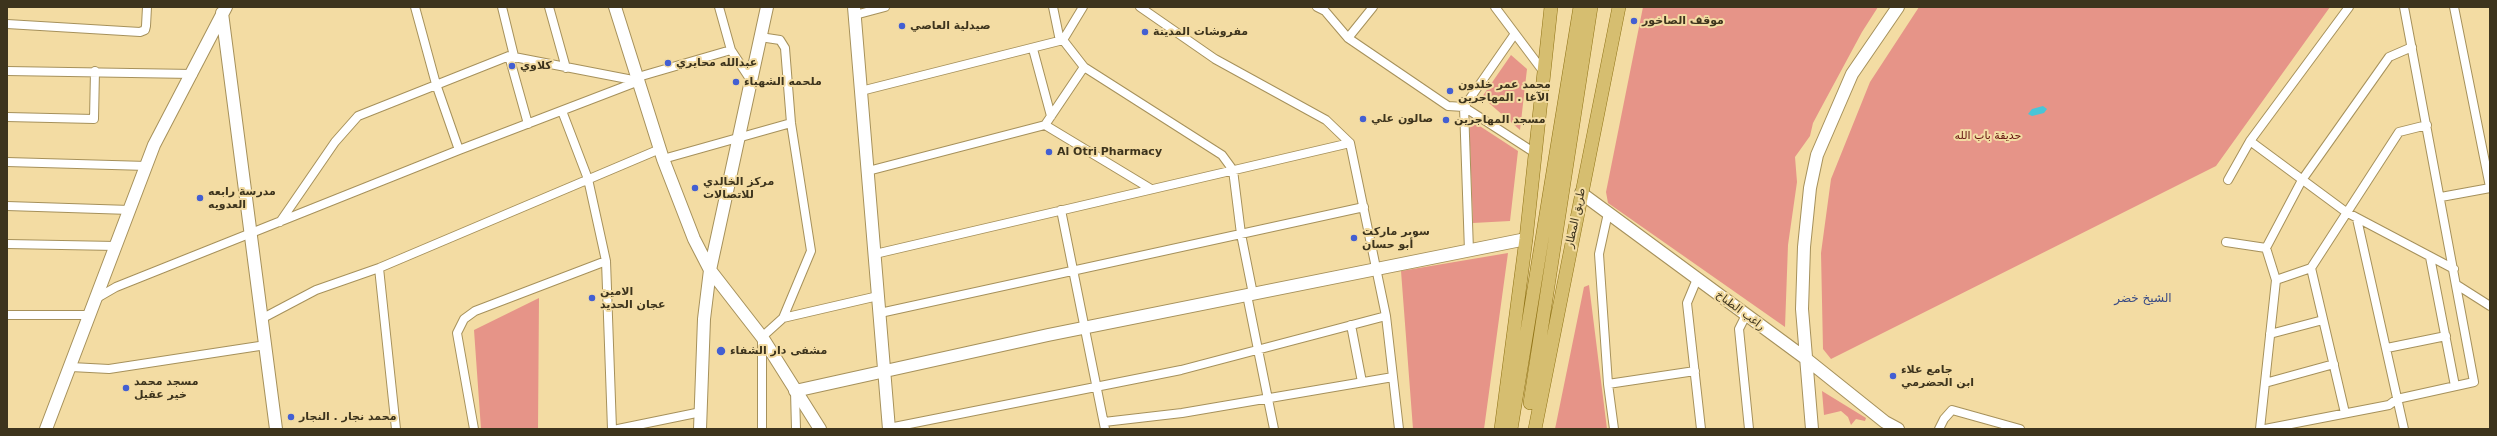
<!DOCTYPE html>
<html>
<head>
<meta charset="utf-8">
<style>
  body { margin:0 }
  #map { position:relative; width:2497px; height:436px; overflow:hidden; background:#f3dca3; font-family:"DejaVu Sans",sans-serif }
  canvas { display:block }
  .frame { position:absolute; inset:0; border:8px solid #3d341d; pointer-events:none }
</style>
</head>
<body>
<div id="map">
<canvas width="2497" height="436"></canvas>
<div class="frame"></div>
</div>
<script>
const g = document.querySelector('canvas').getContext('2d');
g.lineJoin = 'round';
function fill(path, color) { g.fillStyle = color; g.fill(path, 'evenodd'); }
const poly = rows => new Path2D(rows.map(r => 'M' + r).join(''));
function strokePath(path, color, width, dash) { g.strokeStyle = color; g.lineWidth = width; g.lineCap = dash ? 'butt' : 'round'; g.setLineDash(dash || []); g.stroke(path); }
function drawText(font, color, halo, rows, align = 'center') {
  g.font = font + ' "DejaVu Sans","Noto Sans Arabic",sans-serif'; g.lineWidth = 4; g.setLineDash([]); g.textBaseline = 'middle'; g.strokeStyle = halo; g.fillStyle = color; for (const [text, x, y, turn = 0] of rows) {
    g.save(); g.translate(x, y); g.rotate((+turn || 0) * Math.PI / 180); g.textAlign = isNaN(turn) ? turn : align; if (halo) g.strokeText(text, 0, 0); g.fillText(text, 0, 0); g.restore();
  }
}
const green = poly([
  [1643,7,1878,7,1862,32,1821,108,1813,123,1810,136,1795,157,1797,182,1788,245,1785,327,1608,203,1606,192],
  [1919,7,2330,7,2216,166,1831,359,1823,349,1821,253,1831,179,1870,82],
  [1511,55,1527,69,1520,130,1482,97],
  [1469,119,1518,151,1510,221,1473,223],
  [1508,253,1484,429,1413,429,1401,271],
  [1589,285,1607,429,1555,429,1584,287],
  [539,298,538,429,481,429,474,330],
  [1822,391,1866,418,1865,421,1856,419,1851,425,1848,417,1841,411,1824,415]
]);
const water = poly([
  [2043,106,2047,109,2044,113,2032,116,2028,114,2032,109]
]);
const street = poly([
  [415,7,436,84,459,150],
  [502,7,514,56],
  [549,7,566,68],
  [719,7,731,50,750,79],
  [1053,7,1060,41],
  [1140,7,1215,59,1326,120,1350,143,1386,316,1399,429],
  [1317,7,1325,11,1348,38,1448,106,1464,107,1535,153],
  [1495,7,1543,71],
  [2454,7,2490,187],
  [855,15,885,7],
  [7,24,140,32,145,30,146,26,147,7],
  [760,37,780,40,785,48,791,123,811,251,783,318],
  [1348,38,1373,7],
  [1063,40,1083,7],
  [1033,49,1051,116],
  [509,56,528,124],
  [7,71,193,74],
  [638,77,731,50],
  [861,91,1063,40,1084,67,1222,155,1233,170,1241,234,1253,294],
  [562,111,588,179,606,261,612,429],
  [7,117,94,119,95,71],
  [1045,125,1084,67],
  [2250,141,2346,212,2454,269],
  [663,159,791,123],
  [7,162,147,166],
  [868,171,1045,125,1151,189],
  [2228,180,2250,141,2349,7],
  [2441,197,2490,188],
  [7,206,130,210],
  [1061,210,1105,429],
  [1608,213,1599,254,1608,384,1614,429],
  [2357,219,2404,429],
  [280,222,335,142,358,116,509,56,638,81],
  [2226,242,2266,248,2276,280],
  [7,244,116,246],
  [2266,248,2302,180,2389,57,2412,47],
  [1469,251,1464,107,1514,35],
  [875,254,1350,143],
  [2430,257,2455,386],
  [379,268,396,429],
  [2311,268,2345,413],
  [1697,279,1687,303,1701,429],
  [2457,285,2490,306],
  [1247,295,1274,429],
  [97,298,116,287,459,150,639,81],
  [880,313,1364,207],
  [7,315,90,315],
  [1746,315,1739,329,1749,429],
  [263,318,316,290,379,268,660,149],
  [1351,325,1362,382],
  [2270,334,2323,320],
  [2387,348,2446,336],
  [71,367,109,369,266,345],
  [2265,383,2334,364],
  [1608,384,1695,371],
  [795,391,796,429],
  [1104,422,1182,413,1393,377],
  [889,428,1181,370,1386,316],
  [474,429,457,333,464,319,475,311,606,261],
  [618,429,701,412],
  [762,429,762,337,783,318,878,296],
  [1939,429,1944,419,1952,410,2020,429],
  [2260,429,2276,280,2311,268,2399,132,2427,125],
  [2265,429,2389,405,2397,399,2474,382,2404,7]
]);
const secondary = poly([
  [615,7,663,159,694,239,710,270,762,337,820,429],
  [854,7,889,429],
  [222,13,276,429],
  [1581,193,1805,358,1885,422,1898,429],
  [795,391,1048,335,1526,239],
  [46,429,154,145,226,7],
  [700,429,704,319,710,270,767,7],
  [1812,429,1802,309,1804,247,1810,188,1817,155,1852,74,1898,7]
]);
const primary = poly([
  [1530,403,1591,7],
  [1501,429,1526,239,1551,7],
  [1511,429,1580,7],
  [1535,429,1619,7]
]);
const markers = [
  [1634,21,4,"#435fd2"],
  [902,26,4,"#435fd2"],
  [1145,32,4,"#435fd2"],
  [668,63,4,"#435fd2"],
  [512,66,4,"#435fd2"],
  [736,82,4,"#435fd2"],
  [1450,91,4,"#435fd2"],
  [1363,119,4,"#435fd2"],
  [1446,120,4,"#435fd2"],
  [1049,152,4,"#435fd2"],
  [695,188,4,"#435fd2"],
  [200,198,4,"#435fd2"],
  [1354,238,4,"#435fd2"],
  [592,298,4,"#435fd2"],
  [721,351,5,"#435fd2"],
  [1893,376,4,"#435fd2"],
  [126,388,4,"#435fd2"],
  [291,417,4,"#435fd2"]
];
const poiNames = [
  ["موقف الصاخور",1642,21],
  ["صيدلية العاصي",910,26],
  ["مفروشات المدينة",1153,32],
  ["عبدالله محايري",676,63],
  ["كلاوي",520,66],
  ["ملحمه الشهباء",744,82],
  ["محمد عمر خلدون",1458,85],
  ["الآغا . المهاجرين",1458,98],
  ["صالون علي",1371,119],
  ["مسجد المهاجرين",1454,120],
  ["Al Otri Pharmacy",1057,152],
  ["مركز الخالدي",703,182],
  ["للاتصالات",703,195],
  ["مدرسة رابعه",208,192],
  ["العدويه",208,205],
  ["سوبر ماركت",1362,232],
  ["أبو حسان",1362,245],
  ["الامين",600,292],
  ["عجان الحديد",600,305],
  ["مشفى دار الشفاء",730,351],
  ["جامع علاء",1901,370],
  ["ابن الحضرمي",1901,383],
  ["مسجد محمد",134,382],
  ["خير عقيل",134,395],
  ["محمد نجار . النجار",299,417]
];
const parkNames = [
  ["حديقة باب الله",1988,136]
];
const streetNames = [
  ["طريق المطار",1576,218,-78],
  ["راغب الطباخ",1740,311,37]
];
const neighbourhoodNames = [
  ["الشيخ خضر",2143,299]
];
fill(green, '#e69488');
fill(water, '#49c5d7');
strokePath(street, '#a6915b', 10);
strokePath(secondary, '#a6915b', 14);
strokePath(primary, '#8f7215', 14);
strokePath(street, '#fff', 8);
strokePath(secondary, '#fff', 12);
strokePath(primary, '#d6be70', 13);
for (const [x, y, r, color] of markers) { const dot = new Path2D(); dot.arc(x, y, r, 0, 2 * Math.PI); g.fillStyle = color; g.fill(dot); strokePath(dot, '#f3dca3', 1.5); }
drawText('bold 11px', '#3d341d', '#f3dca3', poiNames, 'left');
drawText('11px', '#64150f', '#f3dca3', parkNames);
drawText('11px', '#3d341d', '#f3dca3', streetNames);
drawText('12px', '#394b85', '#f3dca3', neighbourhoodNames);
</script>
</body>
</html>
